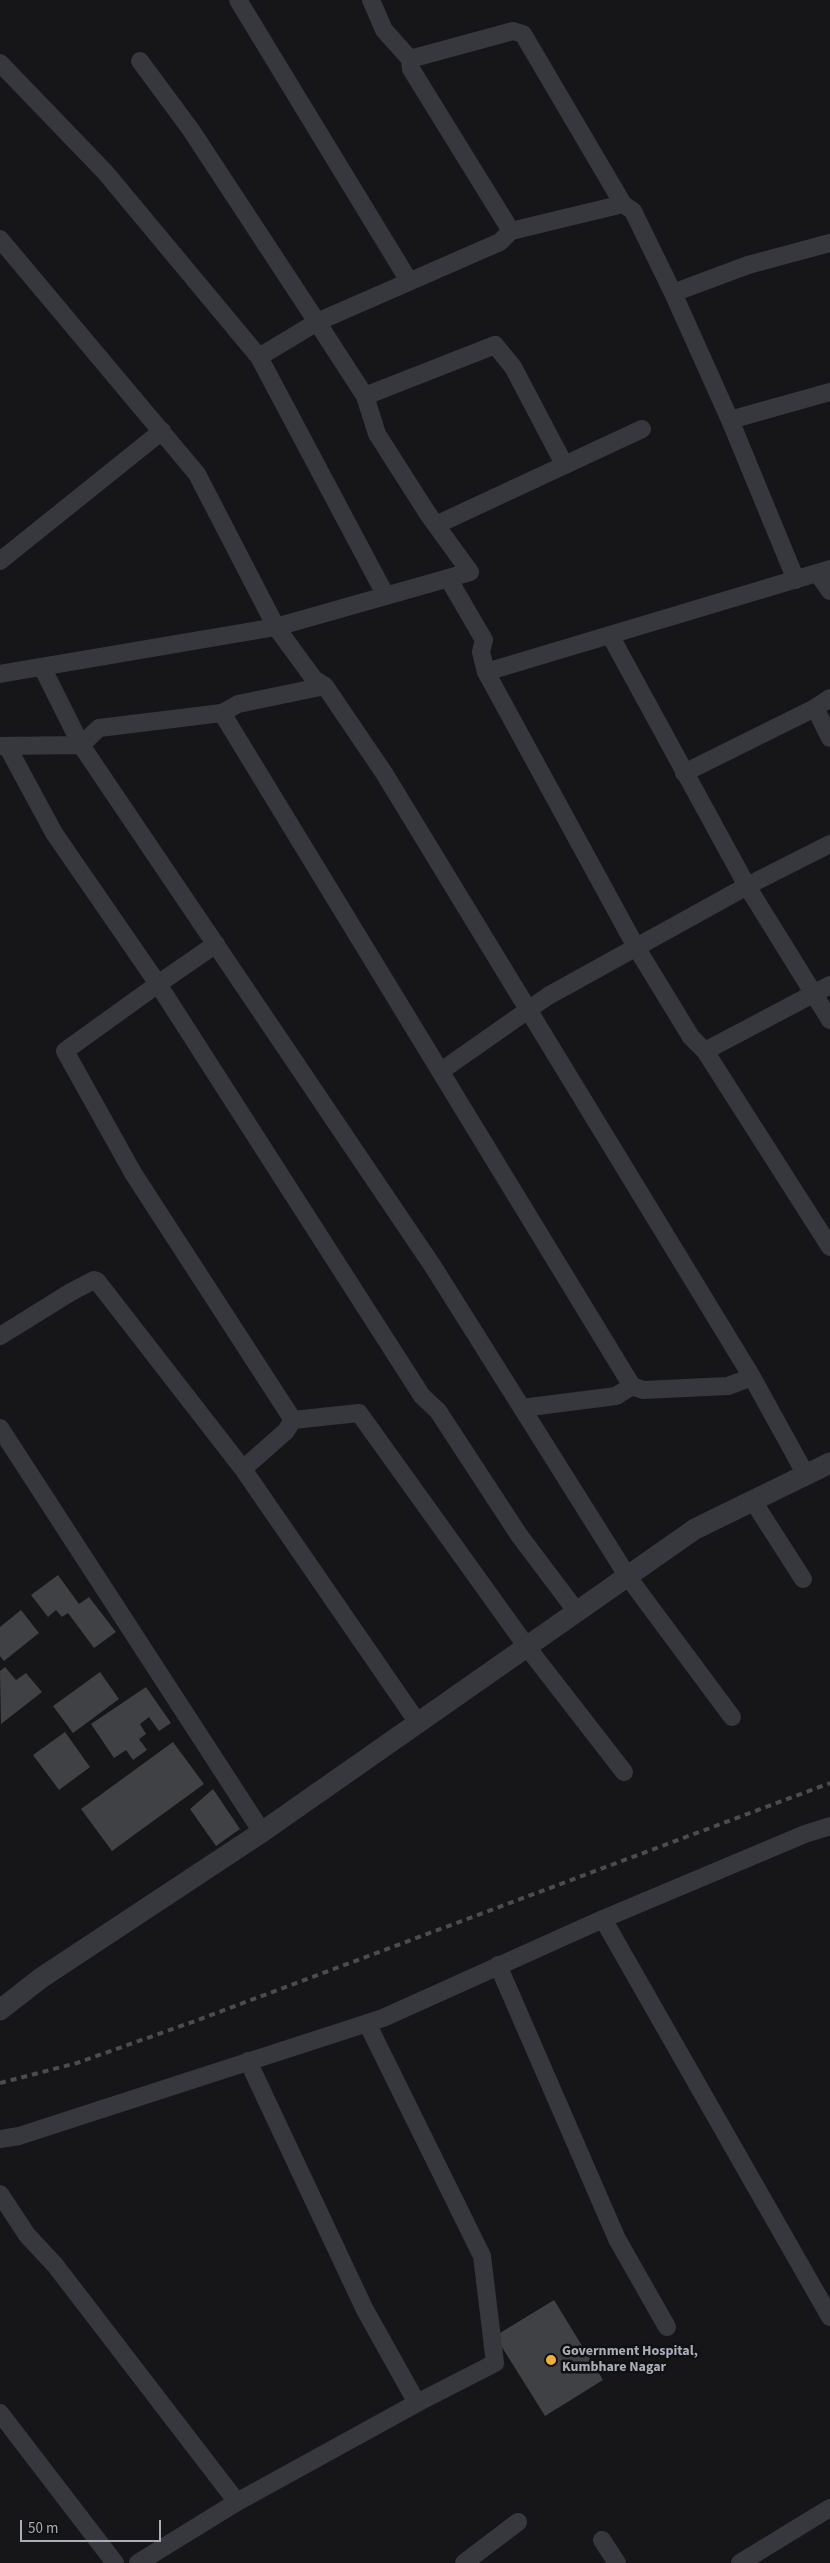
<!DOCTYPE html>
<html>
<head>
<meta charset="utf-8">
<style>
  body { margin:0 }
  #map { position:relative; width:830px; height:2563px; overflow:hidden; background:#161618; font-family:"Source Sans 3",sans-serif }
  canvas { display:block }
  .scale { position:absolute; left:20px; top:2520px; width:141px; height:22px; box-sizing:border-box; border:2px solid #a8adb8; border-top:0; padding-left:6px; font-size:15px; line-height:18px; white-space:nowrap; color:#a8adb8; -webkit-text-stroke:4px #111113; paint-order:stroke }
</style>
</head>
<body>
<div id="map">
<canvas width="830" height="2563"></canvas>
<div class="scale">50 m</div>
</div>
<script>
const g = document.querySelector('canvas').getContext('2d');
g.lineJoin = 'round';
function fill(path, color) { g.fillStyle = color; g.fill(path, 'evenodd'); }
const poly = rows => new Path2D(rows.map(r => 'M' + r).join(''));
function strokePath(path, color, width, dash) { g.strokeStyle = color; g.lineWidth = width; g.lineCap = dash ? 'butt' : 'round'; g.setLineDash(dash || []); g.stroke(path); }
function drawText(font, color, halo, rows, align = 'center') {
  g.font = font + ' "Source Sans 3",sans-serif'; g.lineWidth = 5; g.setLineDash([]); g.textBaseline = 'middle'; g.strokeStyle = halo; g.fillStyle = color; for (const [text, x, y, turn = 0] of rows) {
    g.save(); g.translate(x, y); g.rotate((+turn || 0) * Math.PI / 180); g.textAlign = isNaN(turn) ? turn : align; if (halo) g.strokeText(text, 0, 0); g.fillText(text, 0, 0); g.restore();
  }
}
const building = poly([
  [58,1575,79,1604,89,1597,116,1632,94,1648,68,1613,62,1617,56,1610,48,1617,31,1595],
  [21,1610,39,1633,4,1661,0,1656,0,1627],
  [5,1667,16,1680,26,1673,42,1692,1,1724,0,1671],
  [100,1672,119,1699,73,1733,53,1706],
  [146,1687,171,1723,159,1731,149,1717,140,1724,146,1734,139,1739,147,1750,133,1760,126,1750,114,1758,91,1724],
  [65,1732,90,1767,59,1790,33,1755],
  [173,1742,204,1784,112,1851,81,1809],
  [213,1789,240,1829,216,1846,190,1809],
  [554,2300,603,2380,545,2416,495,2336]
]);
const minor = poly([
  [238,0,409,281],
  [371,0,384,30,410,59,411,69,511,231],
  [410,59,513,31,523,34,623,204,633,211,673,293,730,420,796,580],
  [0,63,105,172,259,357,386,596],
  [0,239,197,474,276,627,314,679,325,686,384,773,752,1377,806,1475],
  [673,293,748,265,830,243],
  [259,357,317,322,500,242,511,231,623,204],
  [365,396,495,345,513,367,564,464],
  [730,420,830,392],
  [436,525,642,429],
  [0,561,162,431],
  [818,574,830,591],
  [448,578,484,640,481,652,486,672,636,947,691,1037,705,1051,830,1247],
  [610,635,747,886,830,1020],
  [42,667,81,745,99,728,222,713,238,704,325,686],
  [486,672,830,569],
  [0,674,276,627,470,572,428,514,377,434,365,396,317,322,191,130,140,61],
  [815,708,830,738],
  [222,713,632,1386,643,1390,728,1386,752,1377],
  [0,746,81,745,434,1268,628,1577,732,1717],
  [7,746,54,833,158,984,216,944],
  [684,773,815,708,830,698],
  [705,1051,830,985],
  [441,1071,548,996,747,886,830,844],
  [0,1336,71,1292,94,1280,97,1281,243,1469,418,1723],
  [522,1408,616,1396,632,1386],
  [293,1420,133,1173,65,1051,158,984,422,1396,438,1411,519,1535,577,1612],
  [293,1420,359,1413,527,1647,624,1772],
  [0,1428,262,1832],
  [243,1469,286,1431,293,1420],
  [753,1501,803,1579],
  [603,1919,830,2317],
  [498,1965,617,2239,667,2327],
  [248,2061,365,2310,417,2403],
  [0,2139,19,2136,383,2018,603,1919,805,1834,830,1826],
  [0,2194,27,2235,55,2265,237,2502],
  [0,2413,115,2563],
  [602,2540,617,2563],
  [138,2563,237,2502,417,2403,495,2363,482,2256,367,2023],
  [464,2563,518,2522],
  [740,2563,830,2508]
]);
const tertiary = poly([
  [0,2010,41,1978,262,1832,695,1529,830,1463]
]);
const rail = poly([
  [0,2083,77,2063,195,2021,830,1783]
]);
const markers = [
  [551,2360,6,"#f2b134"]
];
const poiNames = [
  ["Government Hospital,",562,2352],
  ["Kumbhare Nagar",562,2368]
];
fill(building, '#404145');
strokePath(minor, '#37383d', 18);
strokePath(tertiary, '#37383d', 21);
strokePath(rail, '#4a4c52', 4, [6, 5]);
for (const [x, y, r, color] of markers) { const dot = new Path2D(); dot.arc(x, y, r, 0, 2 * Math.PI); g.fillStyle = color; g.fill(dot); strokePath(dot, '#111113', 2); }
drawText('bold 14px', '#a8adb8', '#111113', poiNames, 'left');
</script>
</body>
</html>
